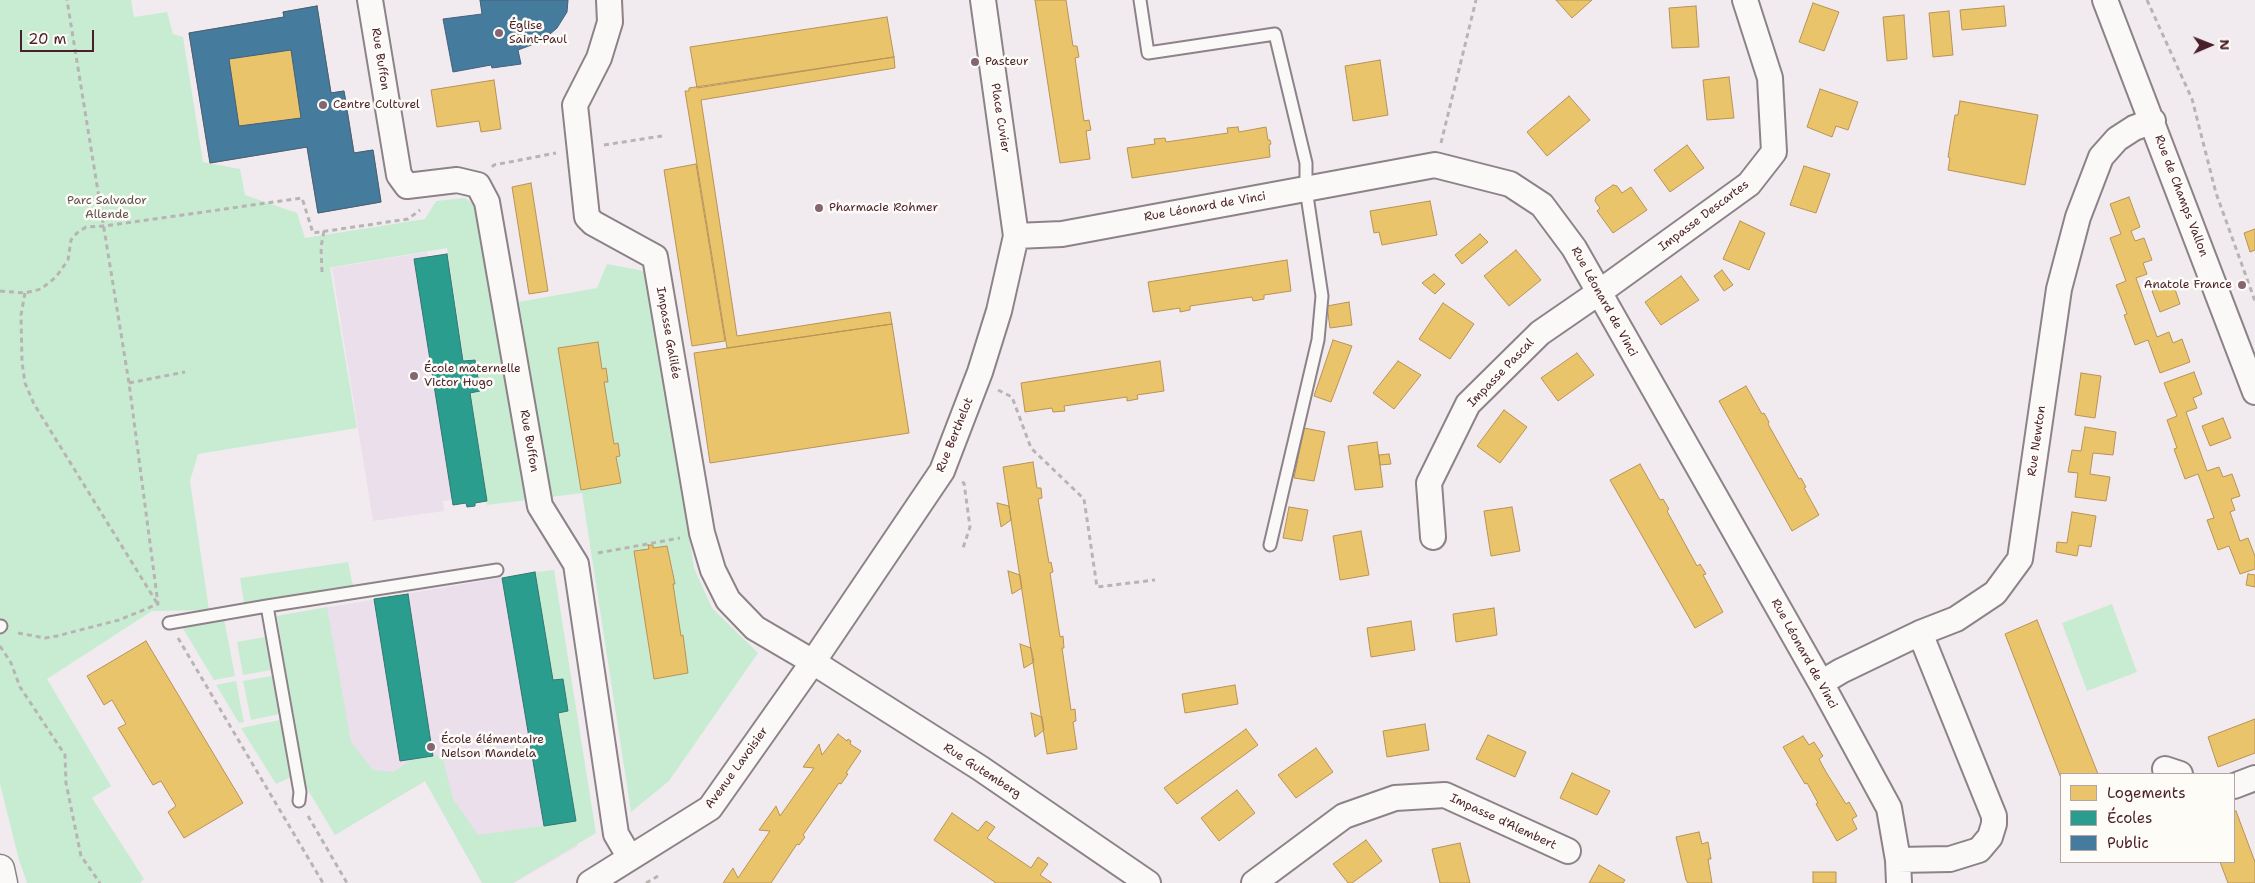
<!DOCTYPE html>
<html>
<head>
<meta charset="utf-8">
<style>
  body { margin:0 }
  #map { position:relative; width:2255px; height:883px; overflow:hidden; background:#f1ebf0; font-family:"Shantell Sans",sans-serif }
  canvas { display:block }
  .legend { position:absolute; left:2060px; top:773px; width:175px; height:90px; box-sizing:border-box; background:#fdfcf7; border:1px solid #b5a4a5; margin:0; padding:6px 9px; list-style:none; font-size:15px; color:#4a1f2b }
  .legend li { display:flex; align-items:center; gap:10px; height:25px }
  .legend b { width:25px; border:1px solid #b5a4a5 }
  .north { position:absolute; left:2185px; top:20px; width:50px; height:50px; -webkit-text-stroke:4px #fdfcf7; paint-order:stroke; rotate:89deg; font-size:14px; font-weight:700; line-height:20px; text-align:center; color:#4a1f2b }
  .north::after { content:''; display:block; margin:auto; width:18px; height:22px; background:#4a1f2b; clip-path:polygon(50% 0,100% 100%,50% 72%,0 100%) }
  .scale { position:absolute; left:20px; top:30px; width:74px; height:22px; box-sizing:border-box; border:2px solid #4a1f2b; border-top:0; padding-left:6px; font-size:15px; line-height:18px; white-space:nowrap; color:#4a1f2b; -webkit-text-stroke:4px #fdfcf7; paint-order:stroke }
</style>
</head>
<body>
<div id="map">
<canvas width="2255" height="883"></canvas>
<ul class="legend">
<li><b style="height:14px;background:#e9c46a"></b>Logements</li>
<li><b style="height:14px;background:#2a9d8f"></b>Écoles</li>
<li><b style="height:14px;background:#457b9d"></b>Public</li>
</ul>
<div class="north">N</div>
<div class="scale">20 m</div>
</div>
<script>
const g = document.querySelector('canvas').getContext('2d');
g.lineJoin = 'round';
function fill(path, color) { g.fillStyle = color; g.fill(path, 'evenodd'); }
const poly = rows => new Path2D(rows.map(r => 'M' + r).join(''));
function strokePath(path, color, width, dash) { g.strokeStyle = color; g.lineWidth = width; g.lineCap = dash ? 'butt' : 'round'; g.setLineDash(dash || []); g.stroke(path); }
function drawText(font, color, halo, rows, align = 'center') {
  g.font = font + ' "Shantell Sans",sans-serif'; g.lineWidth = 5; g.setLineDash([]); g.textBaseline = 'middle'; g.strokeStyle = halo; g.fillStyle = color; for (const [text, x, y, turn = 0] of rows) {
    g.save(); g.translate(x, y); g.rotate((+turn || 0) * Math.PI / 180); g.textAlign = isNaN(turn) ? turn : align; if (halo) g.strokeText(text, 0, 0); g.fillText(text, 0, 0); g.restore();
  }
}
const built = poly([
  [427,252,428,257,447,254,463,361,475,360,480,391,470,393,475,506,467,507,466,503,453,505,452,500,443,501,444,511,373,521,332,268],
  [535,572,553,680,563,679,568,711,559,712,578,846,514,883,482,883,425,781,335,835,305,785,277,616]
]);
const green = poly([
  [0,0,131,0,134,17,167,12,173,34,183,37,203,162,240,169,245,195,297,213,305,238,425,219,436,201,465,198,479,209,527,500,487,505,470,394,480,391,474,359,464,360,447,248,328,268,330,268,357,428,198,454,190,481,209,610,152,611,47,679,111,786,92,798,144,879,140,883,27,883,19,860,0,784],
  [607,264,649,272,694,568,712,608,758,653,669,781,631,812,582,493,551,497,519,302,597,288],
  [348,562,353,586,244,603,240,578],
  [554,570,596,833,513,883,482,883,425,781,335,835,305,785,277,616,327,607,351,742,373,770,394,772,410,760,442,755,453,799,478,835,576,821,558,713,568,710,563,679,553,680,535,572],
  [2112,604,2137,672,2087,691,2062,623],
  [224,619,235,676,214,680,182,627],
  [265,637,271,670,243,675,237,642],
  [272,676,279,714,251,720,243,681],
  [236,681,244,722,239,723,216,685],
  [280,720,291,777,276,784,241,728]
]);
const homes = poly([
  [1035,0,1066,0,1073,46,1077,46,1079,57,1075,58,1084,121,1089,120,1091,130,1086,131,1090,159,1060,163,1035,0],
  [1556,0,1592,0,1572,18,1556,0],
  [1813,3,1839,12,1824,51,1799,42,1813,3],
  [317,6,331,93,344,91,354,153,373,150,381,202,318,213,307,147,210,163,189,33,284,17,283,12,317,6],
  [1696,6,1699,47,1672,48,1669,8,1696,6],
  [2004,6,2006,26,1962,30,1960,10,2004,6],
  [1949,11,1953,55,1933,57,1929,13,1949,11],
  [1904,15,1907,59,1887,61,1883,17,1904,15],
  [887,17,894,57,697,88,690,47,887,17],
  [894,57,895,68,701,100,737,336,890,312,892,324,727,348,685,91,689,91,689,88,894,57],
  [1380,60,1388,115,1353,121,1345,66,1380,60],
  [1729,77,1734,118,1707,120,1703,80,1729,77],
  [494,80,501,129,481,132,479,121,437,127,431,90,494,80],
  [1820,89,1858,102,1848,130,1836,126,1832,137,1807,127,1820,89],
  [1569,96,1590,120,1547,156,1527,132,1569,96],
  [1960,101,2038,115,2025,185,1948,170,1950,158,1948,157,1955,115,1958,115,1960,101],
  [1238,127,1239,132,1266,127,1268,140,1270,140,1271,144,1269,145,1270,157,1132,178,1127,148,1155,144,1154,139,1165,138,1166,142,1228,133,1227,128,1238,127],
  [1687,145,1704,168,1670,192,1654,170,1687,145],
  [696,164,725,341,692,346,664,170,696,164],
  [1804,166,1830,174,1816,213,1790,205,1804,166],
  [531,183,548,291,529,294,512,187,531,183],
  [1613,185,1617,186,1622,193,1631,187,1647,210,1613,233,1597,211,1600,208,1595,201,1596,197,1613,185],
  [2129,197,2140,227,2131,231,2135,241,2144,238,2152,260,2143,263,2147,274,2136,278,2157,337,2169,332,2173,343,2182,339,2190,362,2160,373,2148,340,2135,345,2124,315,2127,314,2116,285,2126,281,2110,238,2121,234,2110,204,2129,197],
  [1430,201,1437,235,1382,245,1379,232,1374,233,1370,211,1430,201],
  [1740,221,1765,233,1749,270,1723,259,1740,221],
  [2255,229,2255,250,2250,252,2244,233,2255,229],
  [1480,234,1488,242,1462,264,1455,255,1480,234],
  [1516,250,1541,280,1509,306,1484,276,1516,250],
  [1287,260,1291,291,1264,295,1264,299,1253,301,1252,297,1190,306,1190,310,1180,312,1180,308,1153,312,1148,282,1287,260],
  [1722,270,1733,285,1724,291,1714,276,1722,270],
  [1434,274,1445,284,1435,294,1422,283,1434,274],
  [1681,276,1699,300,1661,325,1645,302,1681,276],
  [2173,283,2180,304,2160,312,2152,291,2173,283],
  [1349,302,1352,325,1330,328,1327,306,1349,302],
  [1443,303,1474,324,1450,359,1419,339,1443,303],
  [892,324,909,433,710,463,694,353,892,324],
  [1333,340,1352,346,1331,402,1314,396,1333,340],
  [598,342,602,369,606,368,608,382,604,382,614,444,618,443,620,456,616,457,621,483,581,490,558,348,598,342],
  [1577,353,1594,375,1558,401,1541,378,1577,353],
  [1160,361,1164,391,1137,395,1138,399,1127,401,1127,397,1064,406,1065,411,1053,412,1052,408,1025,412,1021,383,1160,361],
  [1398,361,1421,375,1394,409,1373,393,1398,361],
  [2194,372,2202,394,2193,398,2197,408,2186,412,2207,471,2219,467,2223,477,2232,474,2240,496,2231,499,2235,510,2230,512,2240,541,2248,538,2255,556,2255,569,2240,574,2229,546,2218,550,2207,520,2214,518,2198,474,2185,479,2174,449,2177,448,2167,420,2177,416,2164,383,2194,372],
  [2081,373,2101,376,2095,418,2075,415,2081,373],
  [1746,386,1762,414,1764,413,1769,422,1768,424,1799,479,1801,478,1806,487,1804,488,1819,515,1792,531,1719,401,1746,386],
  [1504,410,1527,427,1500,463,1477,446,1504,410],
  [2223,418,2231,438,2210,446,2202,426,2223,418],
  [2085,427,2116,432,2113,455,2093,453,2090,474,2110,477,2106,501,2075,497,2078,473,2068,472,2072,450,2081,451,2085,427],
  [1304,428,1325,432,1314,481,1294,478,1304,428],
  [1377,442,1383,487,1355,490,1348,446,1377,442],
  [1389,454,1391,464,1380,465,1379,455,1389,454],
  [1033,462,1037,488,1041,488,1042,498,1038,499,1049,563,1051,562,1053,572,1050,573,1060,637,1063,636,1064,648,1062,648,1071,710,1075,709,1076,721,1073,722,1077,749,1047,754,1003,467,1033,462],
  [1640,464,1660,500,1663,499,1669,509,1667,511,1697,566,1700,564,1706,574,1703,575,1723,612,1695,628,1610,480,1640,464],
  [997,503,1009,506,1011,520,1001,527,997,503],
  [1289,507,1308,510,1302,541,1283,538,1289,507],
  [1512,507,1520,551,1491,556,1484,511,1512,507],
  [2072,512,2096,516,2091,547,2079,545,2077,556,2056,552,2057,542,2067,543,2072,512],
  [1361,531,1369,575,1340,580,1333,536,1361,531],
  [648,545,653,545,653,548,667,546,675,584,673,584,681,636,683,635,688,673,654,679,634,551,649,549,648,545],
  [1008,571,1020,575,1022,588,1012,594,1008,571],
  [2248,574,2255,575,2255,587,2246,585,2248,574],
  [1494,608,1497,635,1456,642,1453,614,1494,608],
  [2037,620,2098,774,2061,774,2061,778,2005,634,2037,620],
  [1411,621,1415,650,1371,657,1367,628,1411,621],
  [146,641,243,803,184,838,168,812,176,806,161,781,153,785,118,728,126,724,112,700,104,705,87,676,146,641],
  [1020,644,1031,648,1034,662,1024,668,1020,644],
  [1235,685,1238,704,1185,713,1182,694,1235,685],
  [1031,713,1042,717,1044,730,1035,737,1031,713],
  [2255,719,2255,753,2218,767,2208,737,2255,719],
  [1425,724,1429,750,1387,757,1383,731,1425,724],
  [1246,729,1258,745,1177,804,1164,788,1246,729],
  [838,734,847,741,848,739,851,741,850,744,861,751,846,773,848,774,841,784,839,783,803,835,805,837,799,845,797,844,771,883,723,883,733,868,738,878,770,831,759,830,776,806,780,816,814,768,803,767,819,744,822,755,838,734],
  [1488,735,1526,752,1515,777,1476,759,1488,735],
  [1803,736,1809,745,1814,742,1823,756,1819,759,1826,772,1846,804,1849,802,1857,816,1852,819,1857,829,1837,841,1816,804,1818,803,1807,783,1805,784,1783,747,1803,736],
  [1316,748,1333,772,1296,798,1278,775,1316,748],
  [1572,773,1610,791,1597,815,1560,798,1572,773],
  [1237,790,1255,813,1219,841,1201,818,1237,790],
  [2236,811,2255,862,2255,883,2228,883,2220,862,2234,862,2234,812,2236,811],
  [952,813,978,831,986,821,995,827,987,838,1031,868,1038,857,1048,864,1040,875,1052,883,996,883,934,840,952,813],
  [1699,832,1702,844,1708,842,1711,859,1708,859,1712,883,1688,883,1686,880,1676,837,1699,832],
  [1366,840,1382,861,1352,883,1348,883,1333,864,1366,840],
  [1460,843,1470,883,1440,883,1432,849,1460,843],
  [1599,865,1625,880,1623,883,1589,883,1599,865],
  [1813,872,1836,872,1836,883,1813,883,1813,872]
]);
const schools = poly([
  [447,254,463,361,475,360,480,391,470,393,487,501,475,503,475,506,467,507,466,503,453,505,414,259,447,254],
  [535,572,553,680,563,679,568,711,558,713,576,821,544,826,502,578,535,572],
  [408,594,433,756,400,761,374,599,408,594]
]);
const public = poly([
  [480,0,568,0,567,12,557,28,542,41,518,50,521,64,492,68,491,65,453,72,443,19,482,14,480,0],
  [317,6,331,93,344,91,354,153,373,150,381,202,318,213,307,147,210,163,189,33,284,17,283,12,317,6],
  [291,50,301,118,239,126,229,59,291,50]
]);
const path = poly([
  [2147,0,2192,99,2216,193,2255,301],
  [354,103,363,101],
  [1441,143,1476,0],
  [604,145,662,136],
  [492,167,494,165,556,153],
  [322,272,321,247,324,231],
  [0,291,25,293,41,289,56,277,68,260,71,240,77,233,86,227,105,226,302,198,313,233,408,219,420,210],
  [25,293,21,315,22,362,25,383,34,404,157,603],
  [129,383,185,372],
  [998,390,1012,397,1031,448,1084,499,1097,587,1155,580],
  [962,482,964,483,970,527,963,548],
  [598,553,680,538],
  [18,633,45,638,57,636,119,620,158,604,129,383,67,0],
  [178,638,323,883],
  [0,646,11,663,20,687,65,755,66,783,81,856,100,883],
  [308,816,347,883],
  [646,883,658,876]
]);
const service = poly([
  [1140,0,1148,53,1275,34,1306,163,1306,189,1322,296,1318,340,1270,545],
  [169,623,267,606],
  [0,627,1,626],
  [299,801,300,792,267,606,497,570]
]);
const minor = poly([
  [370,0,399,175,407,186,457,180,478,185,487,202,540,506,576,564,616,834,630,858],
  [609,0,610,22,599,58,575,105,587,217,593,223,655,257,702,533,713,570,728,600,755,628,813,662,980,768,1148,883],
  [2105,0,2255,392],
  [1016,236,1062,234,1435,165,1510,184,1542,205,1574,248,1821,683,1889,808,1898,860,1899,883],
  [1433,537,1429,483,1468,404,1540,333,1598,293,1749,184,1774,152,1770,78,1745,0],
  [1821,683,1841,671,1920,633,1956,619,1995,593,2020,559,2059,289,2078,217,2101,157,2117,139,2134,128,2153,121],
  [2165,769,2180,774],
  [2234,786,2255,778],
  [1898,860,1950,859,1979,850,1990,837,1994,824,1994,816,1920,633],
  [590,883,710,808,813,662,942,471,980,372,999,311,1016,236,983,0],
  [1254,883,1344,816,1395,798,1445,795,1568,851]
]);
const tertiary = poly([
  [0,869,3,883]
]);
const markers = [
  [499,33,5,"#846670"],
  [975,62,5,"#846670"],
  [323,105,5,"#846670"],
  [819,208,5,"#846670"],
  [2242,285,5,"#846670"],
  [414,376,5,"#846670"],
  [431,747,5,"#846670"]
];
const poiNames = [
  ["Église",509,26],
  ["Saint-Paul",509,40],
  ["Pasteur",985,62],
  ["Centre Culturel",333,105],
  ["Pharmacie Rohmer",829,208],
  ["Anatole France",2232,285,"right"],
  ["École maternelle",424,369],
  ["Victor Hugo",424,383],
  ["École élémentaire",441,740],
  ["Nelson Mandela",441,754]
];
const streetNames = [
  ["Rue Buffon",380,59,81],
  ["Place Cuvier",1000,118,81],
  ["Rue de Champs Vallon",2181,196,69],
  ["Rue Léonard de Vinci",1205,207,-10],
  ["Impasse Descartes",1704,216,-37],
  ["Rue Léonard de Vinci",1604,302,61],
  ["Impasse Galilée",668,333,80],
  ["Impasse Pascal",1501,373,-46],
  ["Rue Berthelot",955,435,-68],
  ["Rue Buffon",529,441,80],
  ["Rue Newton",2037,441,-82],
  ["Rue Léonard de Vinci",1804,654,61],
  ["Avenue Lavoisier",737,768,-54],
  ["Rue Gutemberg",982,771,33],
  ["Impasse d'Alembert",1503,822,25]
];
const parkNames = [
  ["Parc Salvador",107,201],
  ["Allende",107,215]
];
fill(built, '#ebdfeb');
fill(green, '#c7ecd2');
fill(homes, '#e9c46a');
strokePath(homes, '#b99257', 1);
fill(schools, '#2a9d8f');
strokePath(schools, '#347771', 1);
fill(public, '#457b9d');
strokePath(public, '#465f7b', 1);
strokePath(service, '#8d8287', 15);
strokePath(minor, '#8d8287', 28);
strokePath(tertiary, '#8d8287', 31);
strokePath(path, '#b9b4b4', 3, [5, 4]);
strokePath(service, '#faf9f8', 11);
strokePath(minor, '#faf9f8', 24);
strokePath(tertiary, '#faf9f8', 28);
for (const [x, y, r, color] of markers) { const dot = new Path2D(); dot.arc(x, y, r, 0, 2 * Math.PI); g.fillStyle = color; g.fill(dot); strokePath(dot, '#fdfcf7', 2); }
drawText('12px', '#4a1f2b', '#fdfcf7', poiNames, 'left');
drawText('12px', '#4a1f2b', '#fdfcf7', streetNames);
drawText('12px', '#61524f', '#fdfcf7', parkNames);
</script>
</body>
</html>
